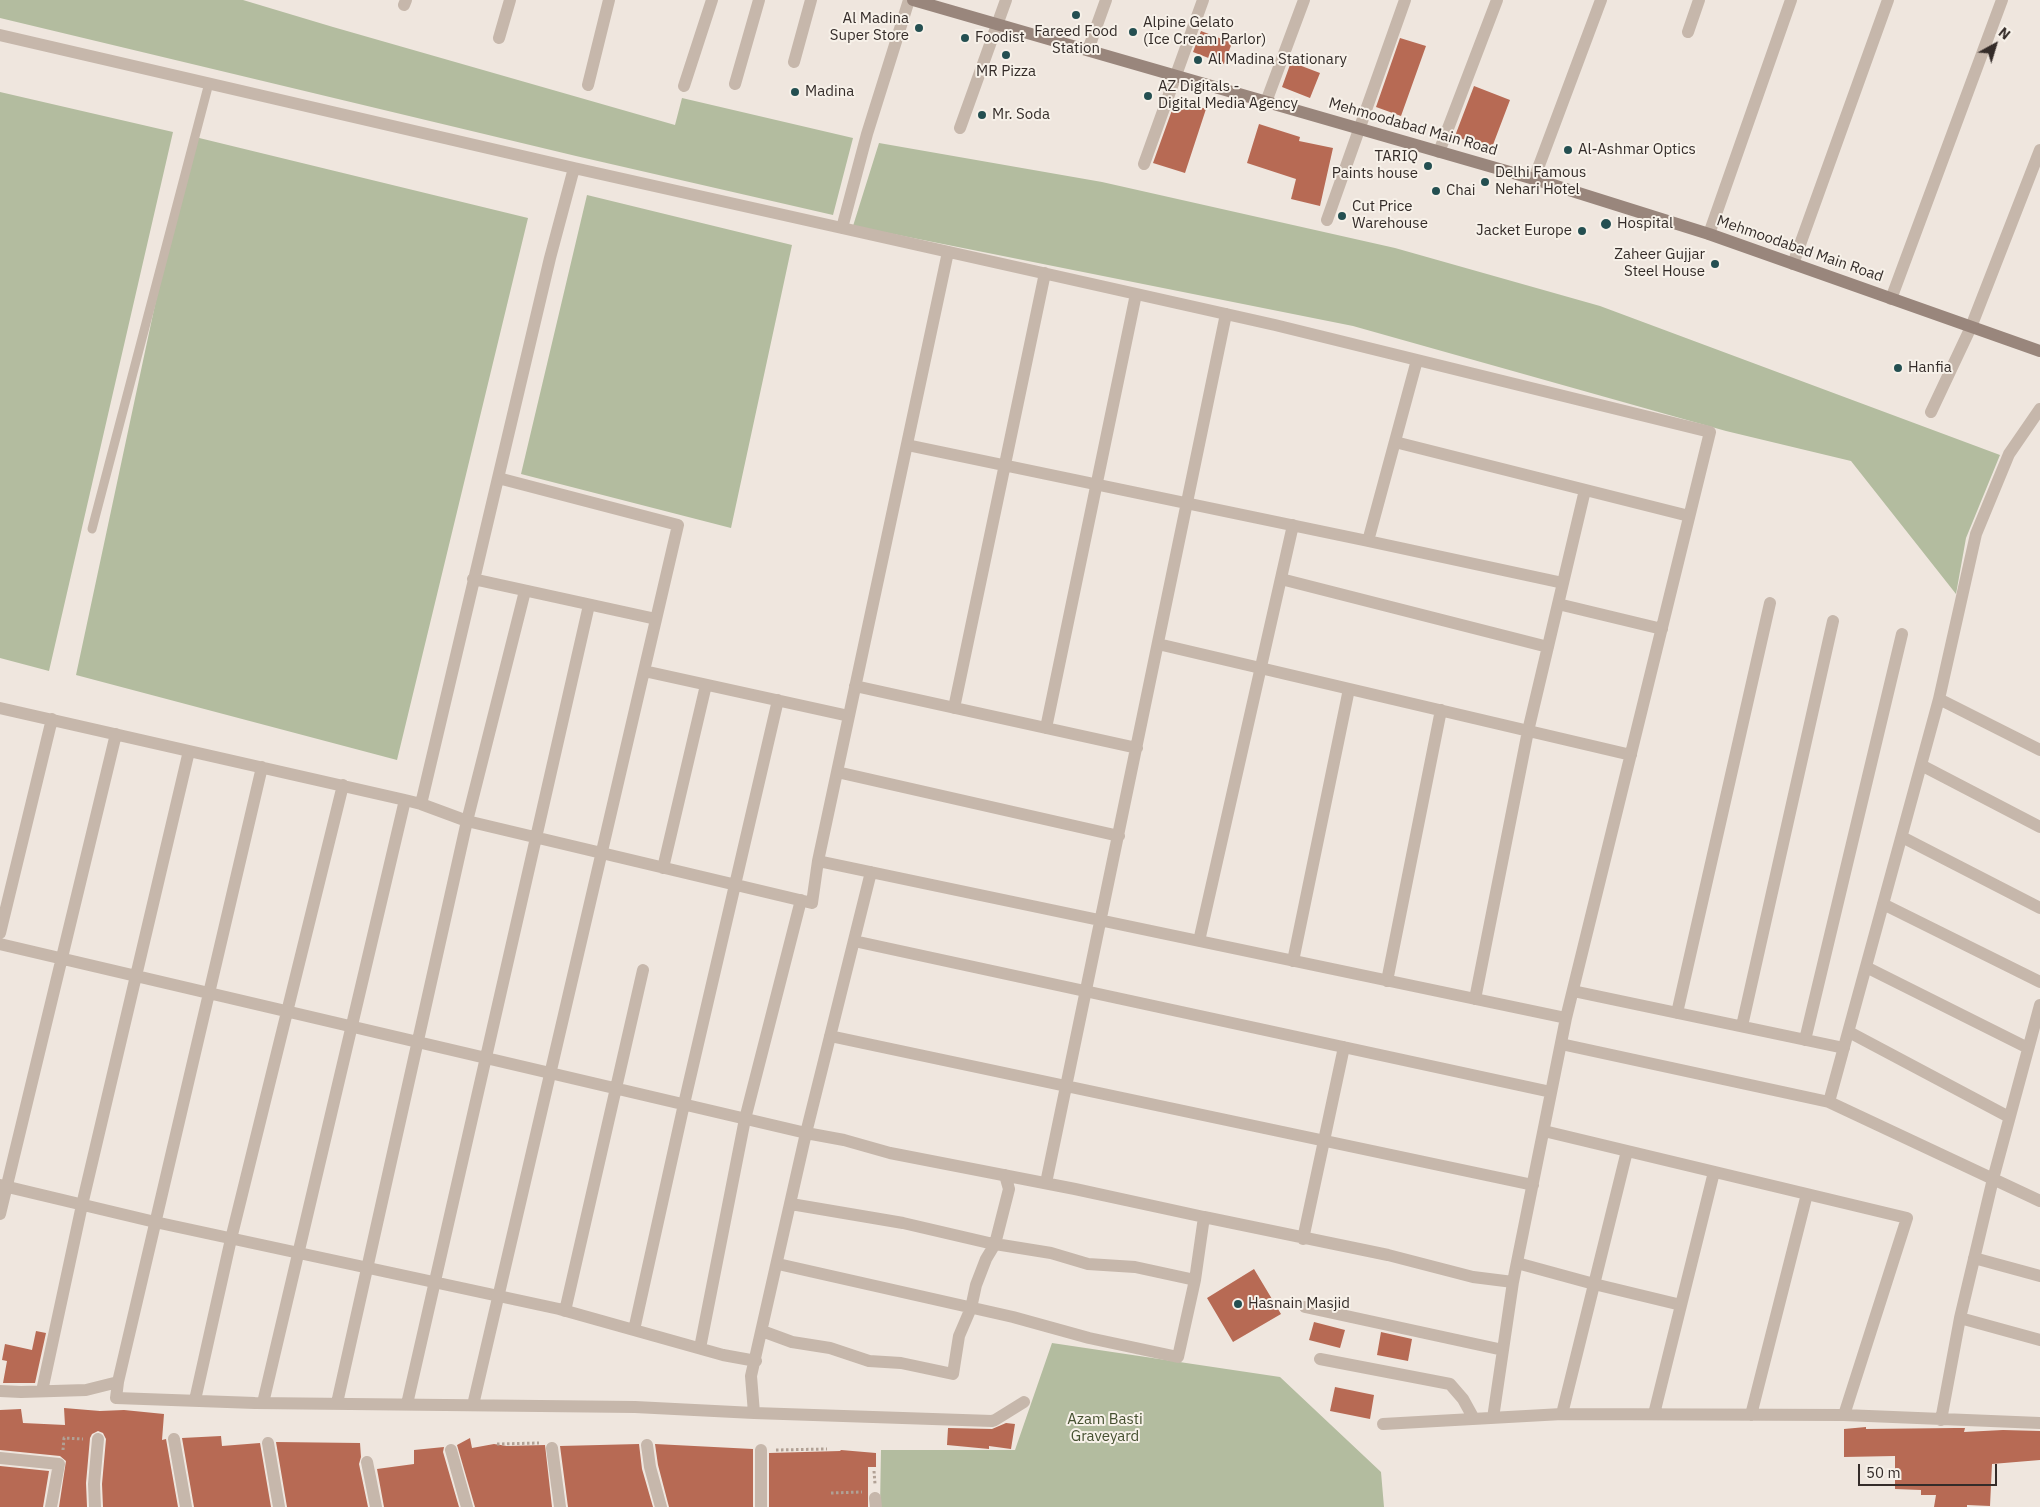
<!DOCTYPE html>
<html>
<head>
<meta charset="utf-8">
<style>
  body { margin:0 }
  #map { position:relative; width:2040px; height:1507px; overflow:hidden; background:#efe6de; font-family:"IBM Plex Sans",sans-serif }
  canvas { display:block }
  .north { position:absolute; left:1970px; top:20px; width:50px; height:50px; -webkit-text-stroke:4px #f7f1e9; paint-order:stroke; rotate:39deg; font-size:14px; font-weight:700; line-height:20px; text-align:center; color:#342c29 }
  .north::after { content:''; display:block; margin:auto; width:18px; height:22px; background:#342c29; clip-path:polygon(50% 0,100% 100%,50% 72%,0 100%) }
  .scale { position:absolute; left:1858px; top:1464px; width:139px; height:22px; box-sizing:border-box; border:2px solid #342c29; border-top:0; padding-left:6px; font-size:15px; line-height:18px; white-space:nowrap; color:#342c29; -webkit-text-stroke:4px #f7f1e9; paint-order:stroke }
</style>
</head>
<body>
<div id="map">
<canvas width="2040" height="1507"></canvas>
<div class="north">N</div>
<div class="scale">50 m</div>
</div>
<script>
const g = document.querySelector('canvas').getContext('2d');
g.lineJoin = 'round';
function fill(path, color) { g.fillStyle = color; g.fill(path, 'evenodd'); }
const poly = rows => new Path2D(rows.map(r => 'M' + r).join(''));
function strokePath(path, color, width, dash) { g.strokeStyle = color; g.lineWidth = width; g.lineCap = dash ? 'butt' : 'round'; g.setLineDash(dash || []); g.stroke(path); }
function drawText(font, color, halo, rows, align = 'center') {
  g.font = font + ' "IBM Plex Sans",sans-serif'; g.lineWidth = 4; g.setLineDash([]); g.textBaseline = 'middle'; g.strokeStyle = halo; g.fillStyle = color; for (const [text, x, y, turn = 0] of rows) {
    g.save(); g.translate(x, y); g.rotate((+turn || 0) * Math.PI / 180); g.textAlign = isNaN(turn) ? turn : align; if (halo) g.strokeText(text, 0, 0); g.fillText(text, 0, 0); g.restore();
  }
}
const green = poly([
  [0,0,243,0,333,27,675,125,682,98,853,138,833,215,576,156,0,18],
  [0,92,173,132,49,671,0,658],
  [191,136,528,218,397,760,76,675],
  [879,143,1102,182,1395,248,1600,306,2000,455,1966,538,1956,594,1851,461,1726,431,1353,326,853,226],
  [587,195,792,245,731,528,521,474],
  [1052,1343,1280,1377,1381,1472,1384,1507,880,1507,881,1450,1015,1450]
]);
const building = poly([
  [1201,31,1232,43,1224,64,1193,52],
  [1400,38,1426,46,1401,116,1376,107],
  [1291,62,1320,73,1310,98,1282,87],
  [1474,86,1510,100,1491,150,1455,136],
  [1176,99,1206,109,1185,173,1153,163],
  [1259,124,1300,137,1299,141,1333,148,1320,206,1291,199,1296,179,1247,163],
  [1254,1269,1281,1314,1233,1342,1207,1298],
  [1314,1322,1345,1330,1340,1348,1309,1340],
  [36,1331,46,1333,35,1383,3,1383,7,1361,2,1360,5,1344,32,1350],
  [1381,1332,1412,1339,1408,1361,1377,1355],
  [1335,1387,1374,1395,1370,1419,1330,1411],
  [64,1408,100,1411,124,1410,164,1414,162,1440,166,1439,178,1507,103,1507,102,1484,106,1439,103,1433,98,1431,92,1434,90,1438,86,1483,87,1507,59,1507,66,1461,60,1456,0,1450,0,1410,21,1409,23,1423,65,1425],
  [1006,1423,1015,1424,1011,1449,989,1446,989,1449,947,1445,948,1428,992,1429],
  [1866,1427,1866,1429,1956,1428,1965,1428,1964,1432,2003,1430,2040,1431,2040,1460,1992,1464,1990,1506,1967,1505,1967,1507,1934,1507,1936,1495,1921,1495,1921,1490,1895,1489,1895,1456,1844,1457,1844,1429],
  [221,1436,222,1446,260,1443,271,1507,194,1507,182,1438],
  [470,1438,472,1448,494,1444,507,1446,545,1445,552,1507,475,1507,457,1445],
  [276,1442,360,1443,361,1457,359,1464,368,1507,287,1507],
  [639,1444,642,1469,653,1507,568,1507,560,1446],
  [655,1444,753,1449,753,1507,669,1507,658,1465],
  [444,1447,443,1452,459,1507,384,1507,377,1469,414,1464,414,1450],
  [841,1450,876,1453,876,1467,868,1467,868,1507,769,1507,769,1453,840,1451],
  [0,1466,49,1471,43,1507,0,1507]
]);
const path = poly([
  [497,1444,539,1443],
  [63,1450,64,1438,83,1439],
  [776,1450,827,1449],
  [874,1471,875,1484],
  [831,1493,862,1492]
]);
const service = poly([
  [92,529,209,83]
]);
const minor = poly([
  [404,5,406,0],
  [1688,32,1699,0],
  [0,35,574,168,1275,325,1710,432,1566,1018,1513,1282,1493,1418],
  [499,38,510,0],
  [1088,50,1106,0],
  [794,62,811,0],
  [735,84,759,0],
  [588,85,609,0],
  [684,86,712,0],
  [1266,102,1304,0],
  [960,128,1006,0],
  [1439,152,1497,0],
  [1144,164,1203,0],
  [1534,179,1601,0],
  [1327,220,1405,0],
  [842,228,867,134,909,0],
  [1709,234,1791,0],
  [1793,264,1888,0],
  [1891,299,2002,0],
  [1931,412,1971,327,2040,150],
  [1395,442,1689,516],
  [907,445,1368,541,1417,360],
  [1368,541,1563,583],
  [473,579,656,619],
  [1281,579,1548,647],
  [1558,604,1662,629],
  [1158,644,1631,755],
  [644,671,849,716],
  [855,686,1137,748],
  [1939,699,2040,750],
  [0,708,405,800,421,804,467,821,812,903,818,861,948,252],
  [954,708,1045,273],
  [1046,728,1136,294],
  [1921,765,2040,827],
  [262,767,118,1382,116,1398,255,1403,635,1407,754,1413,992,1421,995,1420,1024,1402],
  [837,772,1119,836],
  [421,804,550,258,574,168],
  [1902,837,2040,908],
  [818,861,1566,1018],
  [663,868,706,685],
  [1883,904,2040,982],
  [0,933,52,719],
  [854,941,1551,1092],
  [1199,941,1293,525],
  [0,944,806,1133,844,1140,890,1153,1075,1189,1204,1217],
  [1293,961,1349,689],
  [1866,967,2028,1048],
  [1387,981,1441,710],
  [1573,991,1844,1048],
  [1475,999,1528,731,1585,490],
  [1677,1013,1770,603],
  [1742,1026,1833,621],
  [1849,1032,2009,1117],
  [830,1036,1533,1185],
  [1805,1040,1902,634],
  [1561,1044,1829,1102,2040,1201],
  [1829,1102,1939,699,1976,534,2009,454,2040,409],
  [1544,1131,1907,1218,1844,1415],
  [1046,1183,1226,314],
  [0,1185,155,1222,559,1309,723,1355,756,1361],
  [791,1204,903,1223,989,1243,1051,1253,1088,1264,1135,1267,1195,1280],
  [0,1214,116,734],
  [1303,1239,1344,1047],
  [1974,1258,2040,1276],
  [1517,1263,1594,1284,1681,1305],
  [778,1264,1013,1317,1089,1338,1178,1357,1195,1280,1204,1217,1388,1255,1473,1277,1513,1282],
  [1305,1307,1503,1350],
  [565,1311,643,970],
  [1960,1318,2040,1340],
  [634,1330,684,1104,778,700],
  [762,1331,792,1342,830,1348,869,1361,901,1363,953,1374,959,1336,971,1308,976,1285,986,1259,995,1244,1009,1189,1005,1175],
  [700,1348,745,1119,801,900],
  [1320,1359,1450,1384,1463,1399,1474,1419],
  [0,1391,21,1392,86,1390,118,1382],
  [42,1391,82,1205,189,751],
  [195,1400,231,1239,343,785],
  [263,1403,405,800],
  [337,1403,467,821,525,591],
  [407,1404,589,605],
  [473,1405,678,525,498,478],
  [754,1413,751,1376,758,1345,806,1133,871,872],
  [1562,1414,1627,1151],
  [1654,1414,1714,1172],
  [1751,1415,1807,1194],
  [1941,1420,1960,1318,1993,1179,2040,1005],
  [1383,1424,1562,1414,1844,1415,2040,1423],
  [174,1439,186,1507],
  [268,1443,279,1507],
  [647,1445,650,1467,661,1507],
  [552,1448,560,1507],
  [451,1450,467,1507],
  [0,1458,59,1464,51,1507],
  [367,1462,376,1507],
  [875,1498,876,1507],
  [95,1507,94,1484,98,1439],
  [761,1507,761,1450]
]);
const secondary = poly([
  [913,0,1534,179,1709,234,2040,351]
]);
const markers = [
  [1076,15,5,"#244f51"],
  [919,28,5,"#244f51"],
  [1133,32,5,"#244f51"],
  [965,38,5,"#244f51"],
  [1006,55,5,"#244f51"],
  [1198,60,5,"#244f51"],
  [795,92,5,"#244f51"],
  [1148,96,5,"#244f51"],
  [982,115,5,"#244f51"],
  [1568,150,5,"#244f51"],
  [1428,166,5,"#244f51"],
  [1485,182,5,"#244f51"],
  [1436,191,5,"#244f51"],
  [1342,216,5,"#244f51"],
  [1606,224,6,"#244f51"],
  [1582,231,5,"#244f51"],
  [1715,264,5,"#244f51"],
  [1898,368,5,"#244f51"],
  [1238,1304,5,"#244f51"]
];
const poiNames = [
  ["Al Madina",909,19,"right"],
  ["Super Store",909,36,"right"],
  ["Alpine Gelato",1143,23],
  ["(Ice Cream Parlor)",1143,40],
  ["Fareed Food",1076,32,"center"],
  ["Station",1076,49,"center"],
  ["Foodist",975,38],
  ["Al Madina Stationary",1208,60],
  ["MR Pizza",1006,72,"center"],
  ["AZ Digitals -",1158,87],
  ["Digital Media Agency",1158,104],
  ["Madina",805,92],
  ["Mr. Soda",992,115],
  ["Al-Ashmar Optics",1578,150],
  ["TARIQ",1418,157,"right"],
  ["Paints house",1418,174,"right"],
  ["Delhi Famous",1495,173],
  ["Nehari Hotel",1495,190],
  ["Chai",1446,191],
  ["Cut Price",1352,207],
  ["Warehouse",1352,224],
  ["Hospital",1617,224],
  ["Jacket Europe",1572,231,"right"],
  ["Zaheer Gujjar",1705,255,"right"],
  ["Steel House",1705,272,"right"],
  ["Hanfia",1908,368],
  ["Hasnain Masjid",1248,1304]
];
const streetNames = [
  ["Mehmoodabad Main Road",1413,127,16],
  ["Mehmoodabad Main Road",1800,249,19]
];
const parkNames = [
  ["Azam Basti",1105,1420],
  ["Graveyard",1105,1437]
];
fill(green, '#b3bc9f');
fill(building, '#b76a54');
strokePath(path, '#b1a195', 3, [2.5, 2.5]);
strokePath(service, '#c6b7ab', 9);
strokePath(minor, '#c6b7ab', 12);
strokePath(secondary, '#99867c', 12);
for (const [x, y, r, color] of markers) { const dot = new Path2D(); dot.arc(x, y, r, 0, 2 * Math.PI); g.fillStyle = color; g.fill(dot); strokePath(dot, '#f7f1e9', 2); }
drawText('15px', '#342c29', '#f7f1e9', poiNames, 'left');
drawText('15px', '#342c29', '#f7f1e9', streetNames);
drawText('15px', '#455030', '#f7f1e9', parkNames);
</script>
</body>
</html>
